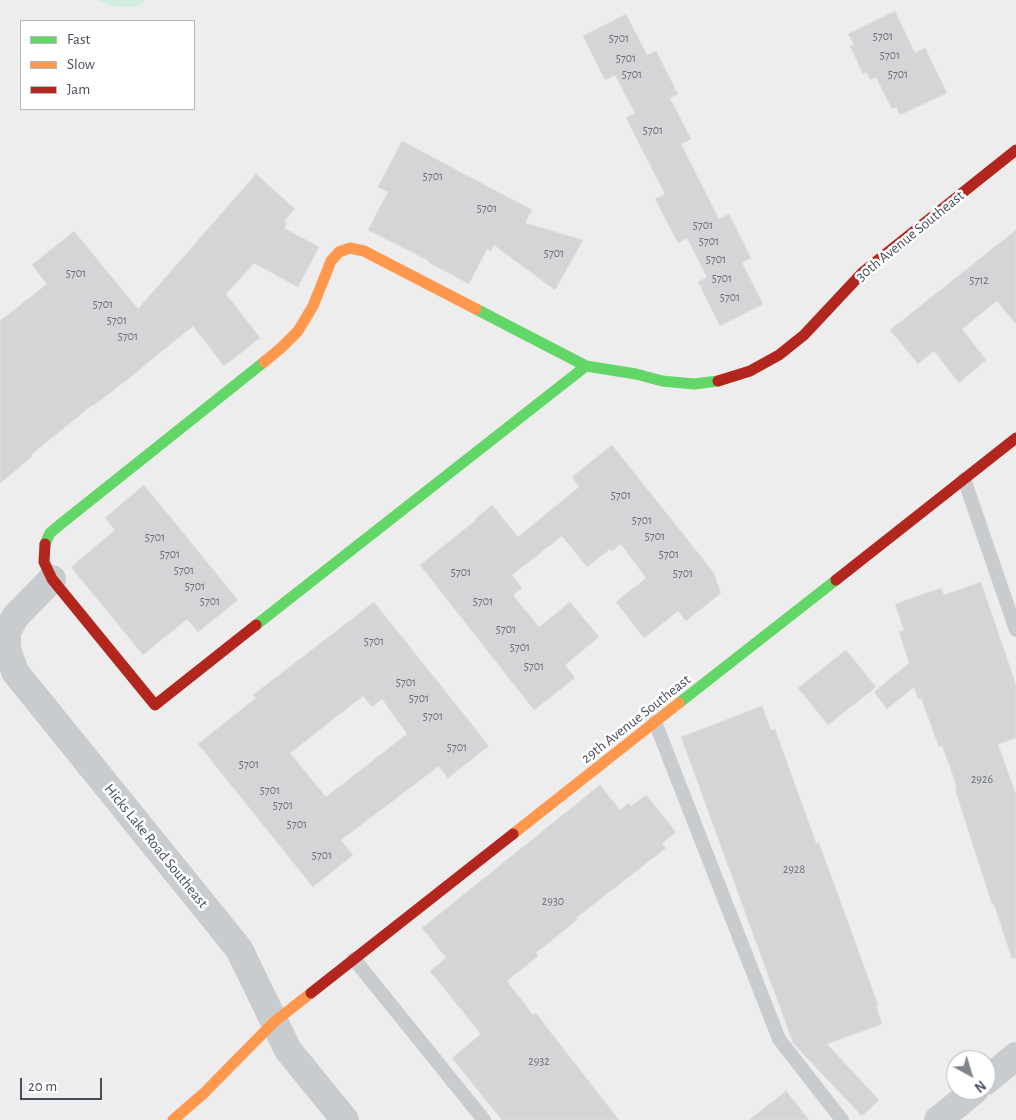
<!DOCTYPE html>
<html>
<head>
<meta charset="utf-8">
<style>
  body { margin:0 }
  #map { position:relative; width:1016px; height:1120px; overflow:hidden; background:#eeeded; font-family:"Alegreya Sans",sans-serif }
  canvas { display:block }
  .legend { position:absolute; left:20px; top:20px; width:175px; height:90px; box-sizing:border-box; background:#fff; border:1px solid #b5b8bd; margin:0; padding:6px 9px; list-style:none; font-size:15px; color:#454d5a }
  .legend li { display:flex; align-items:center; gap:10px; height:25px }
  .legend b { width:25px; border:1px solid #b5b8bd }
  .north { position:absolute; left:946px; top:1050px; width:50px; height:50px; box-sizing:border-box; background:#fff; border:1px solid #b5b8bd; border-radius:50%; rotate:141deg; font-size:14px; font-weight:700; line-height:20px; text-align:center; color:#454d5a }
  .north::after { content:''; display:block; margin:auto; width:18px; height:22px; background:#80858d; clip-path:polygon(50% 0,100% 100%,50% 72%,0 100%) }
  .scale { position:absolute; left:20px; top:1078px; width:82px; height:22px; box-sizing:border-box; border:2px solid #454d5a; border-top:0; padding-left:6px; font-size:15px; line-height:18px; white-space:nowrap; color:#454d5a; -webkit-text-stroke:4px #fff; paint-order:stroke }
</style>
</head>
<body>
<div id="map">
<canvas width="1016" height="1120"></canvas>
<ul class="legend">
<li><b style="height:6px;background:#63d668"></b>Fast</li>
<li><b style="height:6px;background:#ff974d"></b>Slow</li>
<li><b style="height:6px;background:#b3261e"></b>Jam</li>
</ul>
<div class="north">N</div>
<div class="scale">20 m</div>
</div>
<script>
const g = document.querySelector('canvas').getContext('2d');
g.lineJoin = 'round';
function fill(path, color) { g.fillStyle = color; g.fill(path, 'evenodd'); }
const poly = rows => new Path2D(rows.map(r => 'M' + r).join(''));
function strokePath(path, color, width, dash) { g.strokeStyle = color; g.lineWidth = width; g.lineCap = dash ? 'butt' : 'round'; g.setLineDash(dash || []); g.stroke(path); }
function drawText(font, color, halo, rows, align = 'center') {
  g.font = font + ' "Alegreya Sans",sans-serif'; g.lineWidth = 5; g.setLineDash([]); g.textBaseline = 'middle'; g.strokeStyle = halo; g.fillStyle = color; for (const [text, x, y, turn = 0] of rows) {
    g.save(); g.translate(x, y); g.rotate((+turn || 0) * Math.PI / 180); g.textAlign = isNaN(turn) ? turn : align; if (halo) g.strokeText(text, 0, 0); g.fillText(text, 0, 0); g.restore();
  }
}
const green = poly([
  [97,0,145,0,139,7,112,6]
]);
const building = poly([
  [895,11,915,53,925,48,947,93,900,115,896,107,892,109,876,77,870,80,867,72,863,74,850,46,854,45,848,34,895,11],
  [626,14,647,55,656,51,678,94,670,98,691,139,681,144,719,219,729,214,751,258,742,263,763,304,720,326,698,282,707,277,687,238,678,243,655,199,665,194,626,118,635,113,615,75,605,80,583,36,626,14],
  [402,141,532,210,525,223,583,240,555,290,494,245,491,251,487,249,469,284,428,262,429,261,368,230,388,192,378,187,402,141],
  [256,174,295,209,284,221,287,224,284,228,319,247,298,287,254,263,226,294,260,338,224,366,193,326,128,379,93,406,92,405,31,455,32,457,0,483,0,321,47,284,32,265,74,231,138,309,256,174],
  [1016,230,1016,324,997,301,962,329,986,360,959,383,934,351,918,364,890,330,1016,230],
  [612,445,714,573,721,593,686,621,678,611,644,638,616,602,646,578,621,544,612,551,610,549,587,567,562,536,512,575,522,588,513,595,539,627,570,602,599,637,565,665,575,678,534,710,420,565,476,520,475,519,492,505,518,537,579,487,572,477,612,445],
  [144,485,238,600,198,632,187,619,143,655,71,567,115,530,105,518,144,485],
  [981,582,1016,685,1016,738,998,744,1016,795,1016,958,1012,959,994,904,992,904,955,789,957,788,950,767,942,745,939,747,921,698,918,699,914,687,887,709,874,692,909,663,899,632,904,630,895,604,941,588,944,595,981,582],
  [374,602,489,746,448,778,439,766,341,840,353,855,313,887,198,744,256,698,253,695,374,602],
  [363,696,372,707,382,699,407,734,326,797,290,753,363,696],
  [846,650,876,687,828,725,798,688,846,650],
  [762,706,771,730,775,729,816,843,819,843,837,892,878,1005,876,1006,882,1024,827,1044,879,1100,862,1116,793,1043,681,737,762,706],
  [600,785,620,810,629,803,631,806,646,795,676,832,662,843,666,848,576,918,578,919,536,953,538,956,507,981,533,1015,536,1013,545,1025,619,1120,502,1120,452,1058,481,1034,430,971,446,958,422,928,600,785],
  [786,1091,809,1120,749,1120,786,1091]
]);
const lane = poly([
  [964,479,1016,630],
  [655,722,779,1039,842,1120],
  [354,959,484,1120]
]);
const street = poly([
  [52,579,15,617,7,632,7,649,15,672,239,949,288,1050,345,1120],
  [986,1081,1016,1056],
  [938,1120,975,1090]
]);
const fast = poly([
  [476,309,586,366,636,374,662,381,694,384,718,381],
  [45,544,50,533,62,523,264,362],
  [256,625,586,366],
  [679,703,836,580]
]);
const slow = poly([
  [264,362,281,348,298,331,313,306,331,261,339,252,350,248,364,251,476,309],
  [513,834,679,703],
  [173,1120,203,1094,274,1022,311,993]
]);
const jam = poly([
  [718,381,750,371,779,355,804,335,863,272,1016,150],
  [45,544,44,562,52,579,155,705,256,625],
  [836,580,1016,438],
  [311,993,513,834]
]);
const numberNames = [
  ["5701",883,36],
  ["5701",619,38],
  ["5701",890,55],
  ["5701",626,58],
  ["5701",632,74],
  ["5701",898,74],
  ["5701",653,130],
  ["5701",433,176],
  ["5701",487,208],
  ["5701",703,225],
  ["5701",709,241],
  ["5701",554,253],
  ["5701",716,259],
  ["5701",76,273],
  ["5701",722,278],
  ["5712",979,280],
  ["5701",730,297],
  ["5701",103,304],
  ["5701",117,320],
  ["5701",128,336],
  ["5701",621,495],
  ["5701",642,520],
  ["5701",655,536],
  ["5701",155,537],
  ["5701",170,554],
  ["5701",669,554],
  ["5701",184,570],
  ["5701",461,572],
  ["5701",683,573],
  ["5701",195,586],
  ["5701",210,601],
  ["5701",483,601],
  ["5701",506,629],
  ["5701",374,641],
  ["5701",520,647],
  ["5701",534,666],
  ["5701",406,682],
  ["5701",419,698],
  ["5701",433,716],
  ["5701",457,747],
  ["5701",249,764],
  ["2926",982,779],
  ["5701",270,790],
  ["5701",283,805],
  ["5701",297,824],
  ["5701",322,855],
  ["2928",794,869],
  ["2930",553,901],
  ["2932",539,1061]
];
const streetNames = [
  ["30th Avenue Southeast",910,236,-39],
  ["29th Avenue Southeast",636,719,-38],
  ["Hicks Lake Road Southeast",156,846,51]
];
fill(green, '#d1eedf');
fill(building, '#d5d5d8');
strokePath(building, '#dfdfe0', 1);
strokePath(lane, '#c9ccce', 14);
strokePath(street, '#c9ccce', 28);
strokePath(fast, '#63d668', 11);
strokePath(slow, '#ff974d', 11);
strokePath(jam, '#b3261e', 11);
drawText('12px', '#6a707b', null, numberNames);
drawText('15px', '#454d5a', '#fff', streetNames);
</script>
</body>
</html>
